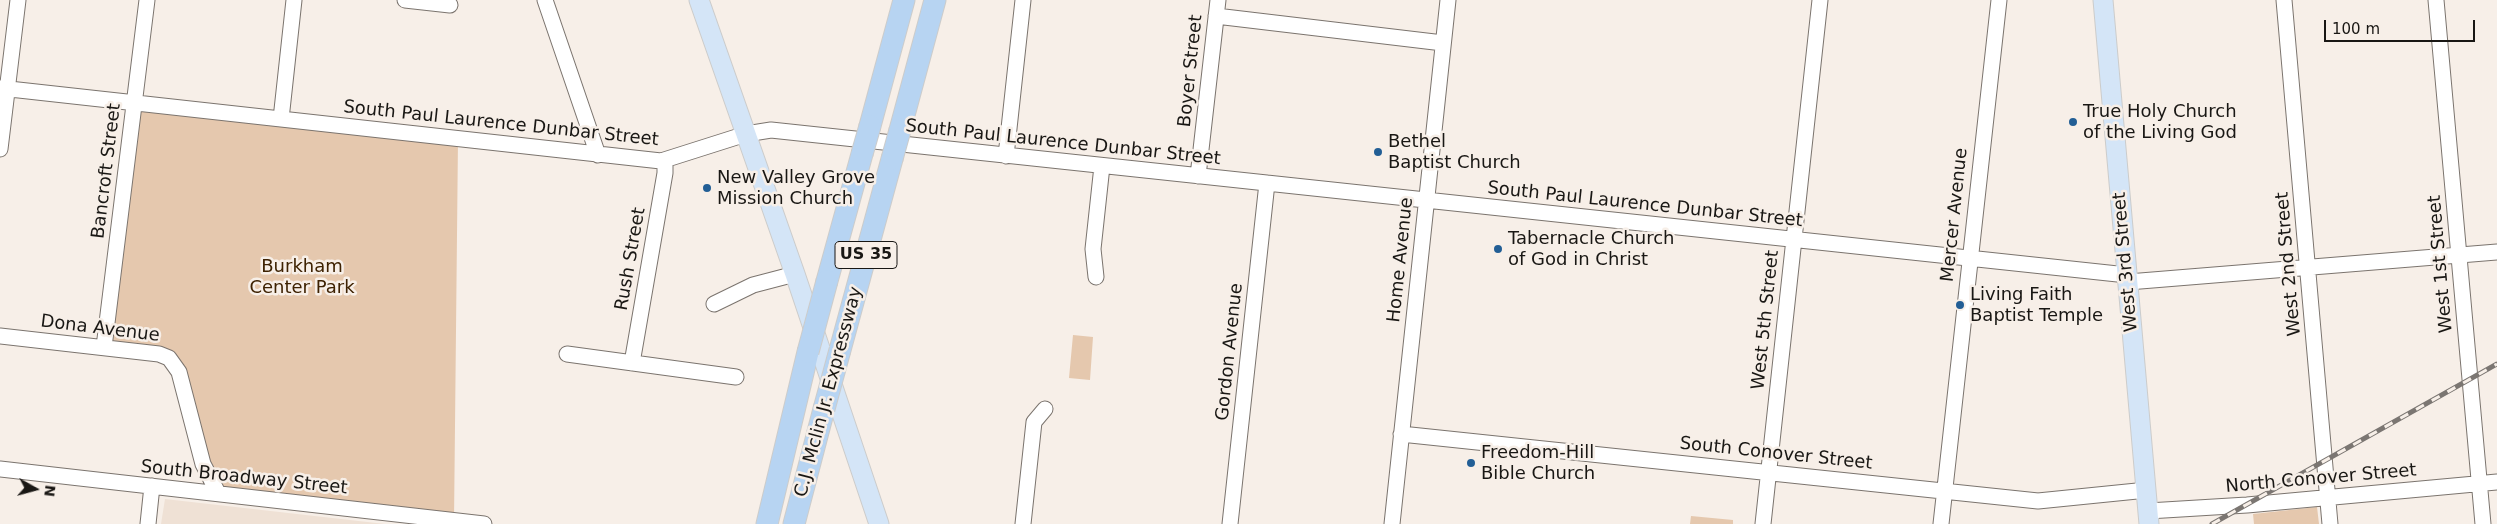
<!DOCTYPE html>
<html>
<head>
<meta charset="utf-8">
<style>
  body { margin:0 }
  #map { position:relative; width:2497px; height:524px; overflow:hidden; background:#f7efe8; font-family:"DejaVu Sans",sans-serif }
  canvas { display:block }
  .north { position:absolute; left:10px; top:464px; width:50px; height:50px; -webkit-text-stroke:4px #f7efe8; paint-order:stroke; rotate:97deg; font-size:14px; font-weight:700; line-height:20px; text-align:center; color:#191714 }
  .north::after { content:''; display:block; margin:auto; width:18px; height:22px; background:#191714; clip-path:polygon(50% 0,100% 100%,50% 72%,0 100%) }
  .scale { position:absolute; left:2324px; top:20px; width:151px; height:22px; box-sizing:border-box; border:2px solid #191714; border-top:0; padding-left:6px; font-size:15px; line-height:18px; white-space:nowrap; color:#191714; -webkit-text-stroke:4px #f7efe8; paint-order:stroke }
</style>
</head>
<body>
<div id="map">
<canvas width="2497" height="524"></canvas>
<div class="north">N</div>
<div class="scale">100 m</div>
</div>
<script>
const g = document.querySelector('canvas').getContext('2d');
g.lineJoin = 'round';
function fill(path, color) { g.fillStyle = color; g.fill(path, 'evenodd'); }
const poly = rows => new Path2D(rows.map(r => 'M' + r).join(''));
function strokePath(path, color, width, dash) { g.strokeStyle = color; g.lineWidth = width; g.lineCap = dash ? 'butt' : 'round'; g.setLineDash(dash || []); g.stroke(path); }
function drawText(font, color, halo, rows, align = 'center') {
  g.font = font + ' "DejaVu Sans",sans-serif'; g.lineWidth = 5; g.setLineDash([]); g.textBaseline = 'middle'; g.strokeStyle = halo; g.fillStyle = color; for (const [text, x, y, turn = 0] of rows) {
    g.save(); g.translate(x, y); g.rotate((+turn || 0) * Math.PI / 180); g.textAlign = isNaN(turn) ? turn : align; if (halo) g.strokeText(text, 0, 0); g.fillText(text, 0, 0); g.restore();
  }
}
const built = poly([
  [165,499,385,524,161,524]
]);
const green = poly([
  [134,103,458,139,454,521,218,493,175,365,104,347],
  [1073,335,1093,337,1090,380,1069,378],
  [2317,507,2319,524,2254,524,2253,514],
  [1691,516,1733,520,1733,524,1690,524]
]);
const minor = poly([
  [405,0,450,5],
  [545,0,598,155],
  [2284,0,2330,524],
  [2436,0,2483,524],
  [1216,16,1443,43],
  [0,88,661,161,746,134,771,130,2127,275],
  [281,119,294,0],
  [0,149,18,0],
  [1006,156,1023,0],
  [1198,176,1218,0],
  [1096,277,1093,249,1102,166],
  [2128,282,2497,252],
  [714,304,753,285,795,274],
  [0,336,159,354,169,358,179,372,203,464,218,493],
  [104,347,147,0],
  [567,354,736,377],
  [632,363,665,173,665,161],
  [1401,434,2038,501,2147,490],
  [0,469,484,524],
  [2148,511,2247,505,2497,482],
  [148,524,152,486],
  [1023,524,1034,422,1045,409],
  [1230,524,1267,183],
  [1392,524,1448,0],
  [1763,524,1820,0],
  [1941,524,1999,0]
]);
const major = poly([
  [699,0,795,274,879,524],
  [2103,0,2149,524]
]);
const highway = poly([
  [870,126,904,0],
  [900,130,935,0],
  [827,281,862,154],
  [840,350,892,159],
  [767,524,808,352],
  [794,524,824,409]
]);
const rail = poly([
  [2212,524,2497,364]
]);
const highwayBridge = poly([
  [862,154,870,126],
  [892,159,900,130],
  [808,352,827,281],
  [824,409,840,350]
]);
const markers = [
  [2073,122,5,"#225e95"],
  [1378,152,5,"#225e95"],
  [707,188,5,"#225e95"],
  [1498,249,5,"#225e95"],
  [1960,305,5,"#225e95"],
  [1471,463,5,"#225e95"]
];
const shields = [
  [866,255,62]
];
const shieldNames = [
  ["US 35",866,255]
];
const streetNames = [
  ["Boyer Street",1191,71,-84],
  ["South Paul Laurence Dunbar Street",501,124,6],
  ["South Paul Laurence Dunbar Street",1063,143,6],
  ["Bancroft Street",107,171,-83],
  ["South Paul Laurence Dunbar Street",1645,205,6],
  ["Mercer Avenue",1955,215,-84],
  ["Rush Street",631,259,-80],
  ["Home Avenue",1401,260,-84],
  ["West 3rd Street",2126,262,-95],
  ["West 2nd Street",2289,264,-95],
  ["West 1st Street",2441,264,-95],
  ["West 5th Street",1766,320,-84],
  ["Dona Avenue",100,329,7],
  ["Gordon Avenue",1230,352,-84],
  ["C.J. Mclin Jr. Expressway",829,392,-75],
  ["South Conover Street",1776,454,6],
  ["South Broadway Street",244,478,6],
  ["North Conover Street",2321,479,-5]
];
const poiNames = [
  ["True Holy Church",2083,112],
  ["of the Living God",2083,133],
  ["Bethel",1388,142],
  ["Baptist Church",1388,163],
  ["New Valley Grove",717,178],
  ["Mission Church",717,199],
  ["Tabernacle Church",1508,239],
  ["of God in Christ",1508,260],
  ["Living Faith",1970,295],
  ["Baptist Temple",1970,316],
  ["Freedom-Hill",1481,453],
  ["Bible Church",1481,474]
];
const parkNames = [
  ["Burkham",302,267],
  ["Center Park",302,288]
];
fill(built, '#efe1d5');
fill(green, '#e5c8ae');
strokePath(minor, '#7b746e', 17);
strokePath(major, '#cccccb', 21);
strokePath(highway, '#cccccb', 23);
strokePath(minor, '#fff', 15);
strokePath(major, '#d4e5f7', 19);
strokePath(highway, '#b7d4f2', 21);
strokePath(rail, '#7b7672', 5);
strokePath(rail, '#f7efe8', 3, [9]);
strokePath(highwayBridge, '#cccccb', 23, []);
strokePath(highwayBridge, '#b7d4f2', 21);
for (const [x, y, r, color] of markers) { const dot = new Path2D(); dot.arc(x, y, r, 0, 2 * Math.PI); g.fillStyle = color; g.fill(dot); strokePath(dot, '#f7efe8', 2); }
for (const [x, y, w] of shields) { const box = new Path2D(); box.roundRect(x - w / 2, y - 13.5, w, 27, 4); g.fillStyle = '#f7efe8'; g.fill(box); strokePath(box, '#191714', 1); }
drawText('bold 16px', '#191714', null, shieldNames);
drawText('18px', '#191714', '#f7efe8', streetNames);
drawText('18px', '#191714', '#f7efe8', poiNames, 'left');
drawText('18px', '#3e2202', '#f7efe8', parkNames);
</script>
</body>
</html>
